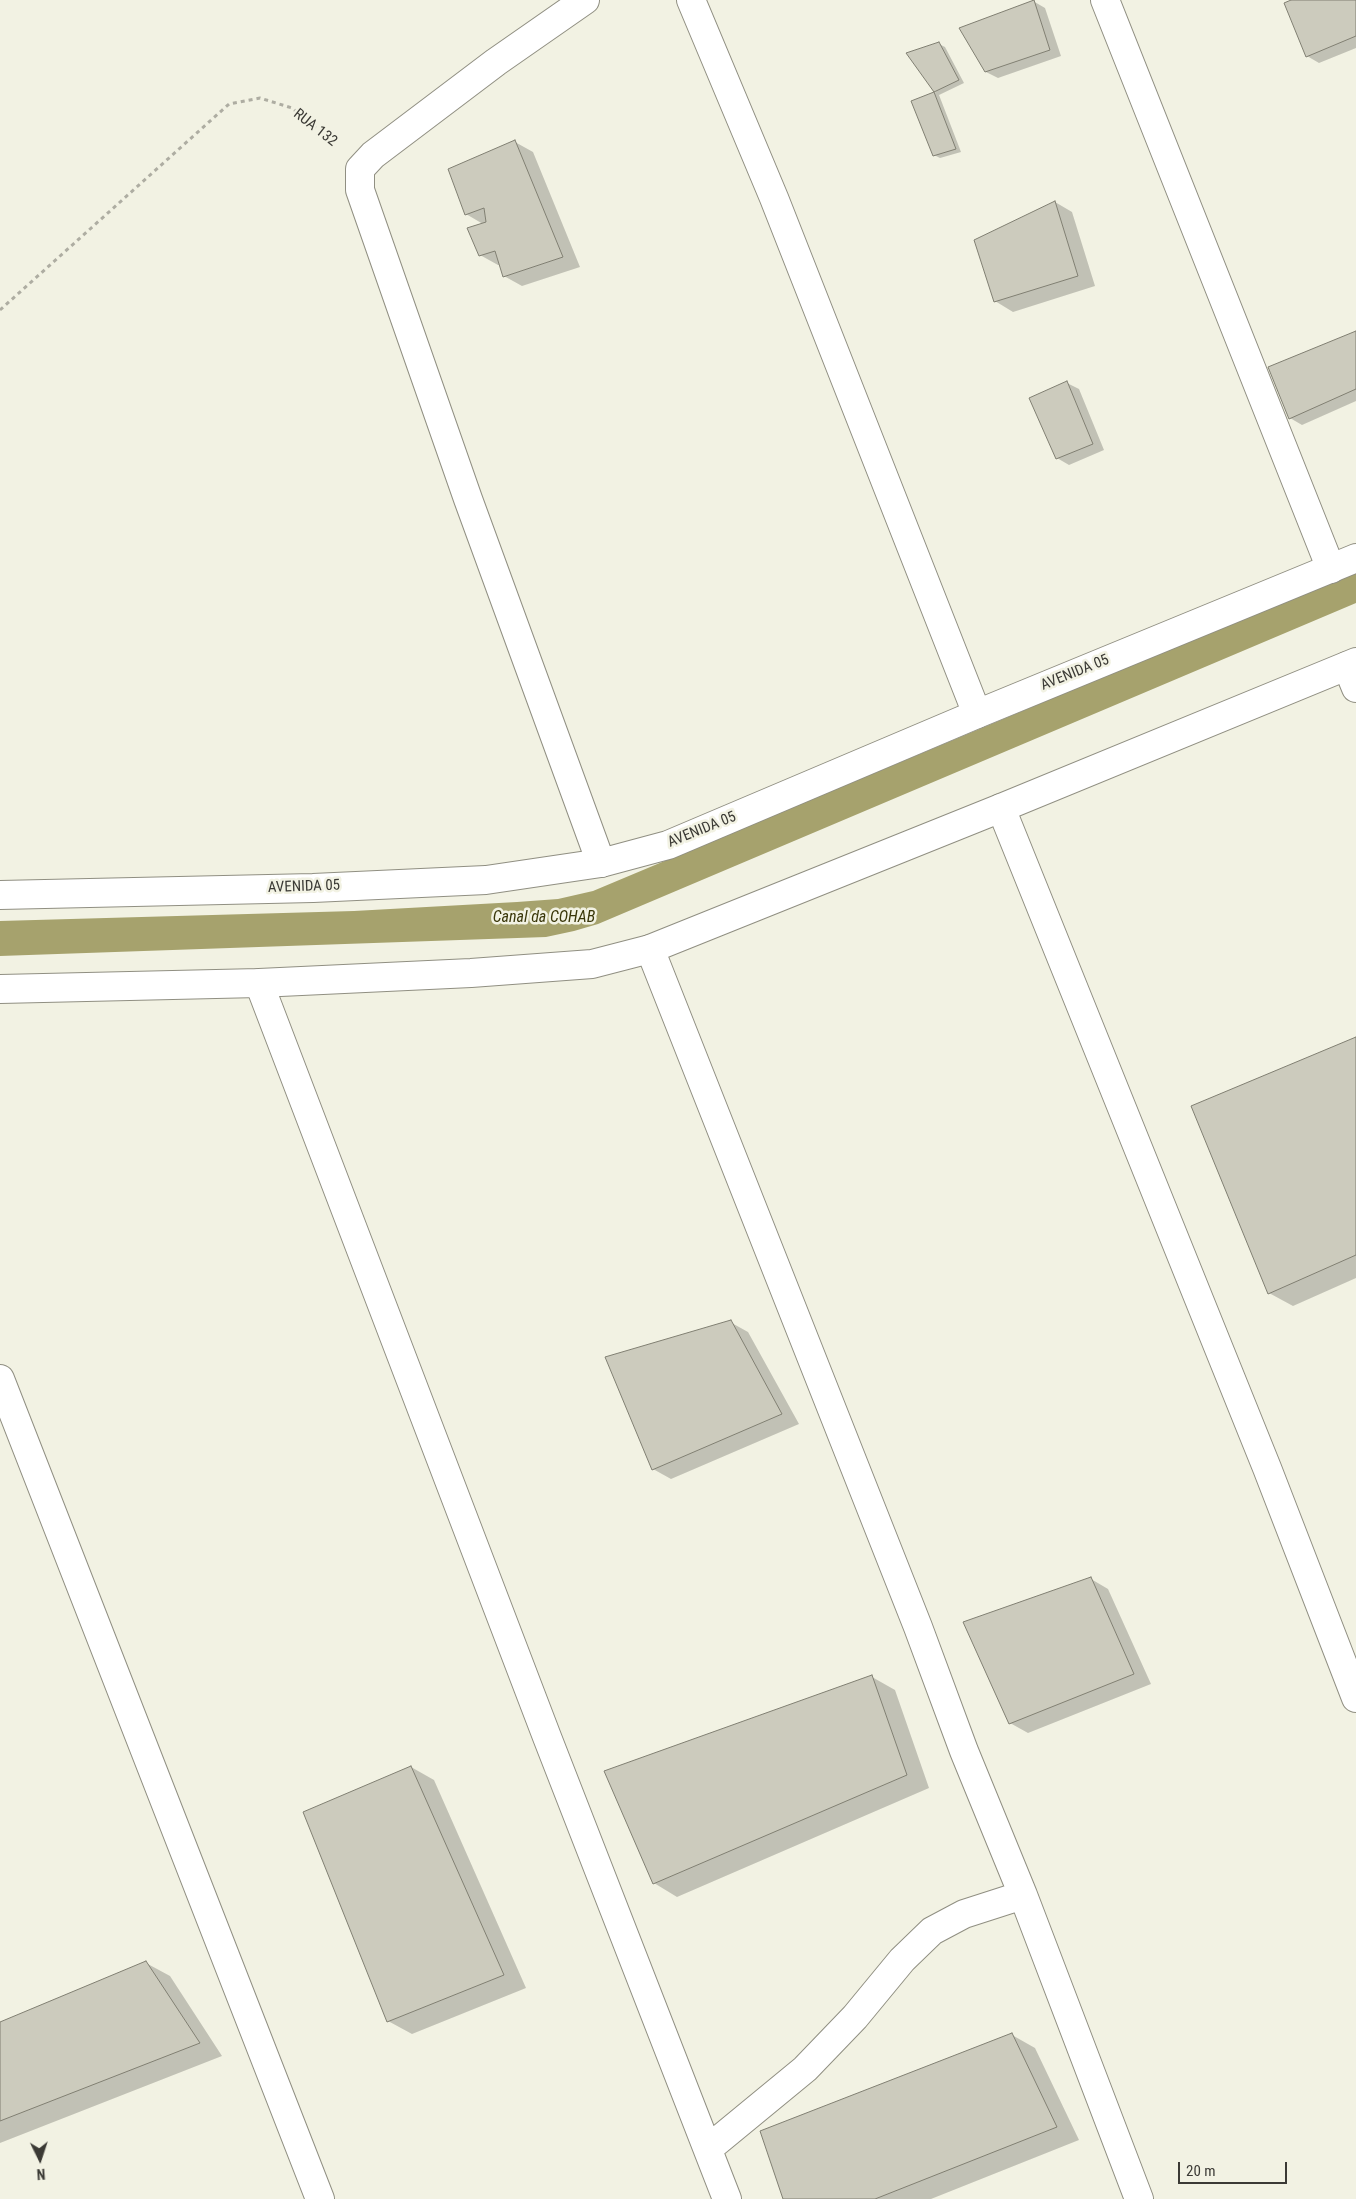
<!DOCTYPE html>
<html>
<head>
<meta charset="utf-8">
<style>
  body { margin:0 }
  #map { position:relative; width:1356px; height:2199px; overflow:hidden; background:#f2f2e3; font-family:"Roboto Condensed",sans-serif }
  canvas { display:block }
  .north { position:absolute; left:15px; top:2134px; width:50px; height:50px; -webkit-text-stroke:4px #f2f2e3; paint-order:stroke; rotate:176deg; font-size:14px; font-weight:700; line-height:20px; text-align:center; color:#3b3a35 }
  .north::after { content:''; display:block; margin:auto; width:18px; height:22px; background:#3b3a35; clip-path:polygon(50% 0,100% 100%,50% 72%,0 100%) }
  .scale { position:absolute; left:1178px; top:2162px; width:109px; height:22px; box-sizing:border-box; border:2px solid #3b3a35; border-top:0; padding-left:6px; font-size:15px; line-height:18px; white-space:nowrap; color:#3b3a35; -webkit-text-stroke:4px #f2f2e3; paint-order:stroke }
</style>
</head>
<body>
<div id="map">
<canvas width="1356" height="2199"></canvas>
<div class="north">N</div>
<div class="scale">20 m</div>
</div>
<script>
const g = document.querySelector('canvas').getContext('2d');
g.lineJoin = 'round';
function fill(path, color) { g.fillStyle = color; g.fill(path, 'evenodd'); }
const poly = rows => new Path2D(rows.map(r => 'M' + r).join(''));
function strokePath(path, color, width, dash) { g.strokeStyle = color; g.lineWidth = width; g.lineCap = dash ? 'butt' : 'round'; g.setLineDash(dash || []); g.stroke(path); }
function drawText(font, color, halo, rows, align = 'center') {
  g.font = font + ' "Roboto Condensed",sans-serif'; g.lineWidth = 5; g.setLineDash([]); g.textBaseline = 'middle'; g.strokeStyle = halo; g.fillStyle = color; for (const [text, x, y, turn = 0] of rows) {
    g.save(); g.translate(x, y); g.rotate((+turn || 0) * Math.PI / 180); g.textAlign = isNaN(turn) ? turn : align; if (halo) g.strokeText(text, 0, 0); g.fillText(text, 0, 0); g.restore();
  }
}
const water = poly([
  [1356,571,1356,603,598,924,574,931,546,937,0,956,0,921,354,911,517,902,558,899,593,891]
]);
const shadow = poly([
  [1295,0,1356,0,1356,48,1319,63,1307,56],
  [1033,1,1045,8,1061,56,998,78,986,72],
  [939,44,945,47,964,83,939,95,961,152,940,158,934,155,913,102,936,92,908,54],
  [515,142,533,152,580,267,522,286,504,276,501,265,498,265,480,255,483,224,466,214],
  [1055,202,1072,212,1095,286,1013,312,995,301],
  [1356,333,1356,401,1302,425,1290,418],
  [1067,383,1079,389,1104,450,1069,465,1057,458],
  [1356,1039,1356,1278,1293,1306,1269,1293],
  [730,1322,748,1332,799,1424,671,1479,653,1469],
  [1091,1579,1108,1589,1151,1684,1028,1733,1010,1723],
  [872,1677,895,1690,929,1788,677,1897,654,1883],
  [411,1767,434,1780,526,1988,412,2034,388,2021],
  [146,1963,170,1976,222,2056,0,2143,0,2023],
  [1012,2035,1035,2048,1079,2140,931,2199,784,2199]
]);
const building = poly([
  [1034,0,1050,50,985,72,959,28,1034,0],
  [1291,0,1356,0,1356,36,1306,57,1284,3,1291,0],
  [939,42,959,80,934,92,906,53,939,42],
  [934,92,956,149,933,156,911,101,934,92],
  [515,140,563,257,503,277,495,251,479,256,467,228,486,222,484,208,465,215,448,169,515,140],
  [1055,201,1078,276,994,302,974,240,1055,201],
  [1356,331,1356,389,1289,419,1268,367,1356,331],
  [1067,381,1093,444,1056,459,1029,398,1067,381],
  [1356,1037,1356,1255,1268,1294,1191,1106,1356,1037],
  [731,1320,782,1414,652,1470,605,1357,731,1320],
  [1091,1577,1134,1674,1009,1724,963,1622,1091,1577],
  [872,1675,907,1775,653,1884,604,1771,872,1675],
  [411,1766,504,1975,387,2022,303,1812,411,1766],
  [146,1961,200,2043,0,2121,0,2022,146,1961],
  [1012,2033,1057,2127,875,2199,783,2199,760,2131,1012,2033]
]);
const path = poly([
  [0,310,229,104,260,98,292,108,337,146]
]);
const minor = poly([
  [585,0,496,62,373,155,360,169,360,190,468,499,601,863],
  [691,0,774,198,977,714],
  [1105,0,1331,569],
  [1347,666,1356,688],
  [1001,808,1267,1468,1356,1698],
  [650,949,918,1627,964,1751,1023,1895,1139,2199],
  [259,983,547,1737,727,2199],
  [0,1379,320,2199],
  [709,2148,805,2069,855,2017,902,1960,932,1931,964,1914,1023,1895]
]);
const major = poly([
  [0,895,313,888,486,880,601,863,668,845,977,714,1356,558],
  [0,989,259,983,471,973,592,964,650,949,1001,808,1356,662]
]);
const streetNames = [
  ["RUA 132",315,128,38],
  ["AVENIDA 05",1075,673,-22],
  ["AVENIDA 05",702,830,-22],
  ["AVENIDA 05",304,887,-2]
];
const waterNames = [
  ["Canal da COHAB",544,918]
];
fill(water, '#a6a26d');
fill(shadow, '#0003');
fill(building, '#cccbbd');
strokePath(building, '#807f72', 1);
strokePath(minor, '#908f82', 30);
strokePath(major, '#908f82', 30);
strokePath(path, '#aeada2', 3, [4, 4]);
strokePath(minor, '#fff', 28);
strokePath(major, '#fff', 28);
drawText('15px', '#3b3a35', '#f2f2e3', streetNames);
drawText('italic 16px', '#393609', '#f2f2e3', waterNames);
</script>
</body>
</html>
